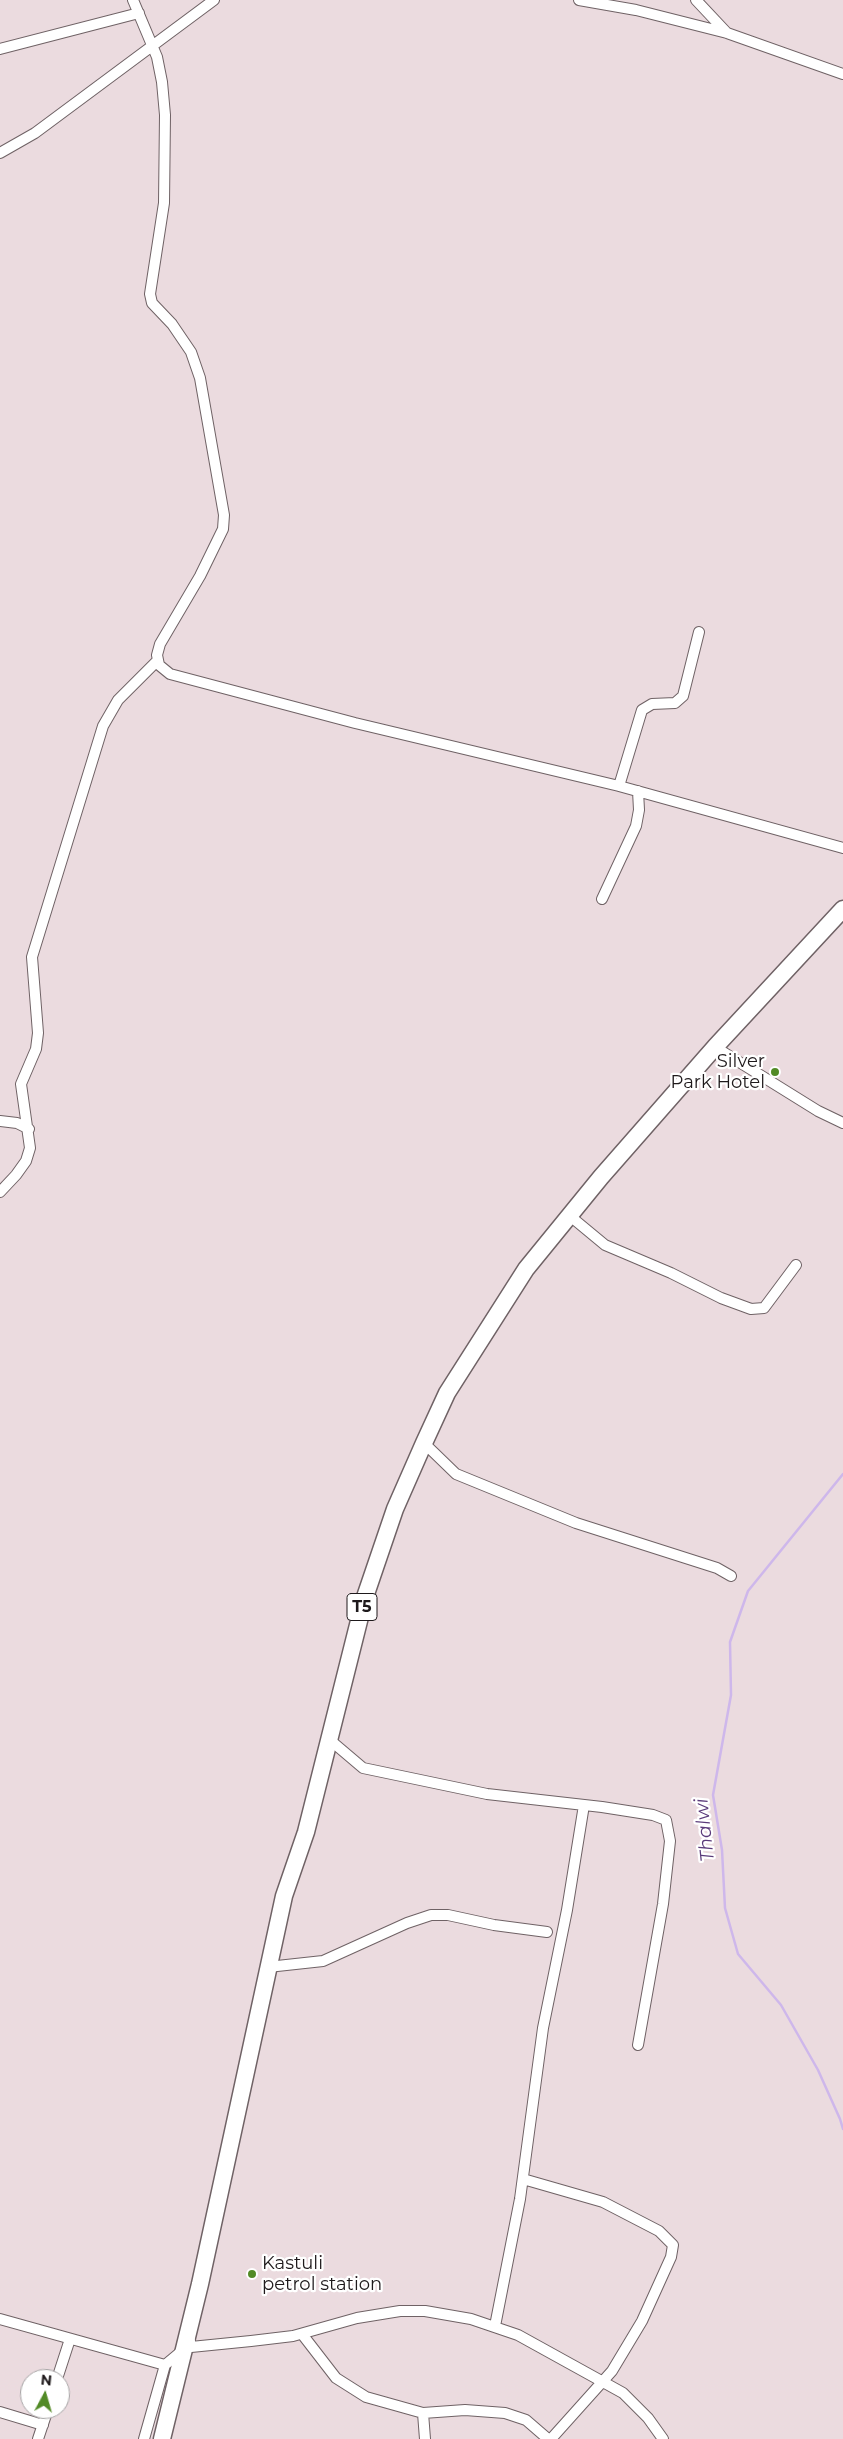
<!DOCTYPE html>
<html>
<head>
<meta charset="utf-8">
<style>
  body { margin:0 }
  #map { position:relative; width:843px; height:2439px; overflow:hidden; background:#ebdbdf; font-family:Montserrat,sans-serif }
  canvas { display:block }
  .north { position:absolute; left:20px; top:2369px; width:50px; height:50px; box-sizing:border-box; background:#fff; border:1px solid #a5a3a4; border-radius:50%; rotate:6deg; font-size:14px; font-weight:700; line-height:20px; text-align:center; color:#1e191b }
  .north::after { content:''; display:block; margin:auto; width:18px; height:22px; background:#528a26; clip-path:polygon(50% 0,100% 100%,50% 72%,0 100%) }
</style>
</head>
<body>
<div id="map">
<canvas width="843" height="2439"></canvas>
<div class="north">N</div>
</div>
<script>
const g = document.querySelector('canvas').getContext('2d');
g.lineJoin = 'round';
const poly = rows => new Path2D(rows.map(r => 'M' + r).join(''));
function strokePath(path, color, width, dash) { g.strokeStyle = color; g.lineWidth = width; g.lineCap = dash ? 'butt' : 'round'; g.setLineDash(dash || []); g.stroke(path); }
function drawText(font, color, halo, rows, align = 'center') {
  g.font = font + ' Montserrat,sans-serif'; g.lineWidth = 4.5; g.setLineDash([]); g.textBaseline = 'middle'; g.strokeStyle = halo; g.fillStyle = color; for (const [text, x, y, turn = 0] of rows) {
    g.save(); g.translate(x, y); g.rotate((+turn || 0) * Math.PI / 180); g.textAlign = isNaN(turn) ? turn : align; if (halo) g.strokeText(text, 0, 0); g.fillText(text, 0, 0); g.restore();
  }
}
const stream = poly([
  [843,1474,748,1591,730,1642,731,1695,713,1795,722,1850,725,1908,738,1954,781,2005,818,2070,840,2119,843,2129]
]);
const minor = poly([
  [133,0,157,57,162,82,165,115,164,203,150,294,152,303,172,324,191,352,200,378,224,515,223,529,200,576,160,644,157,655,159,665,170,674,355,723,619,786,843,848],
  [579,0,636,10,727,33,843,74],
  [696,0,727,33],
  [0,49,139,13],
  [0,153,35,133,214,0],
  [619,786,642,710,652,704,675,703,683,696,699,632],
  [602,899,636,826,639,810,638,791],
  [715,1047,818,1111,843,1123],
  [0,1121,17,1123,29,1129],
  [0,1192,16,1175,26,1161,30,1148,21,1084,36,1049,38,1033,32,957,103,726,118,700,157,661],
  [570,1216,605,1245,671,1273,721,1298,751,1309,764,1308,796,1265],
  [424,1443,456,1474,576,1523,717,1568,731,1576],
  [330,1740,363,1768,487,1794,602,1807,653,1815,666,1820,670,1841,663,1904,638,2045],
  [268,1967,323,1961,407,1923,431,1915,448,1915,494,1925,547,1932],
  [523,2179,603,2202,659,2231,673,2245,671,2257,642,2321,612,2371,551,2439],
  [0,2319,165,2365,183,2350],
  [495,2326,520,2199,543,2028,567,1910,584,1805],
  [302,2334,336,2378,366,2397,423,2413,465,2410,505,2413,526,2420,548,2439],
  [189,2336,191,2347,251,2341,293,2336,357,2318,400,2311,425,2311,471,2319,518,2335,623,2393,648,2418,663,2439],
  [57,2379,70,2339],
  [0,2412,43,2425],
  [423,2413,425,2439],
  [38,2439,48,2409],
  [144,2439,165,2365]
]);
const trunk = poly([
  [162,2439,200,2284,284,1896,306,1832,365,1597,395,1509,424,1443,447,1393,526,1269,601,1177,715,1047,843,909]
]);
const markers = [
  [775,1072,5,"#528a26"],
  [252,2274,5,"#528a26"]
];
const shields = [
  [362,1607,30]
];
const shieldNames = [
  ["T5",362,1607]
];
const poiNames = [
  ["Silver",765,1062],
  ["Park Hotel",765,1083],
  ["Kastuli",262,2264,"left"],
  ["petrol station",262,2285,"left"]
];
const waterNames = [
  ["Thalwi",705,1830,-96]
];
strokePath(stream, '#ceb7eb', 2.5);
strokePath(minor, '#6f6265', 12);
strokePath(trunk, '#6f6265', 19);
strokePath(minor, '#fff', 10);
strokePath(trunk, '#fff', 16);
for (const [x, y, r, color] of markers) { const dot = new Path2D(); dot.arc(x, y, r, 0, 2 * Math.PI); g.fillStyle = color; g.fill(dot); strokePath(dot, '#fff', 2); }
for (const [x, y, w] of shields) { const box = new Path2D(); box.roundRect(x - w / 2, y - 13.5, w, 27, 4); g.fillStyle = '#fff'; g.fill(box); strokePath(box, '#1e191b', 1); }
drawText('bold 16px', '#1e191b', null, shieldNames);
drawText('18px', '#1e191b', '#fff', poiNames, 'right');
drawText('italic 19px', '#5a3a7a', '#fff', waterNames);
</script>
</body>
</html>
